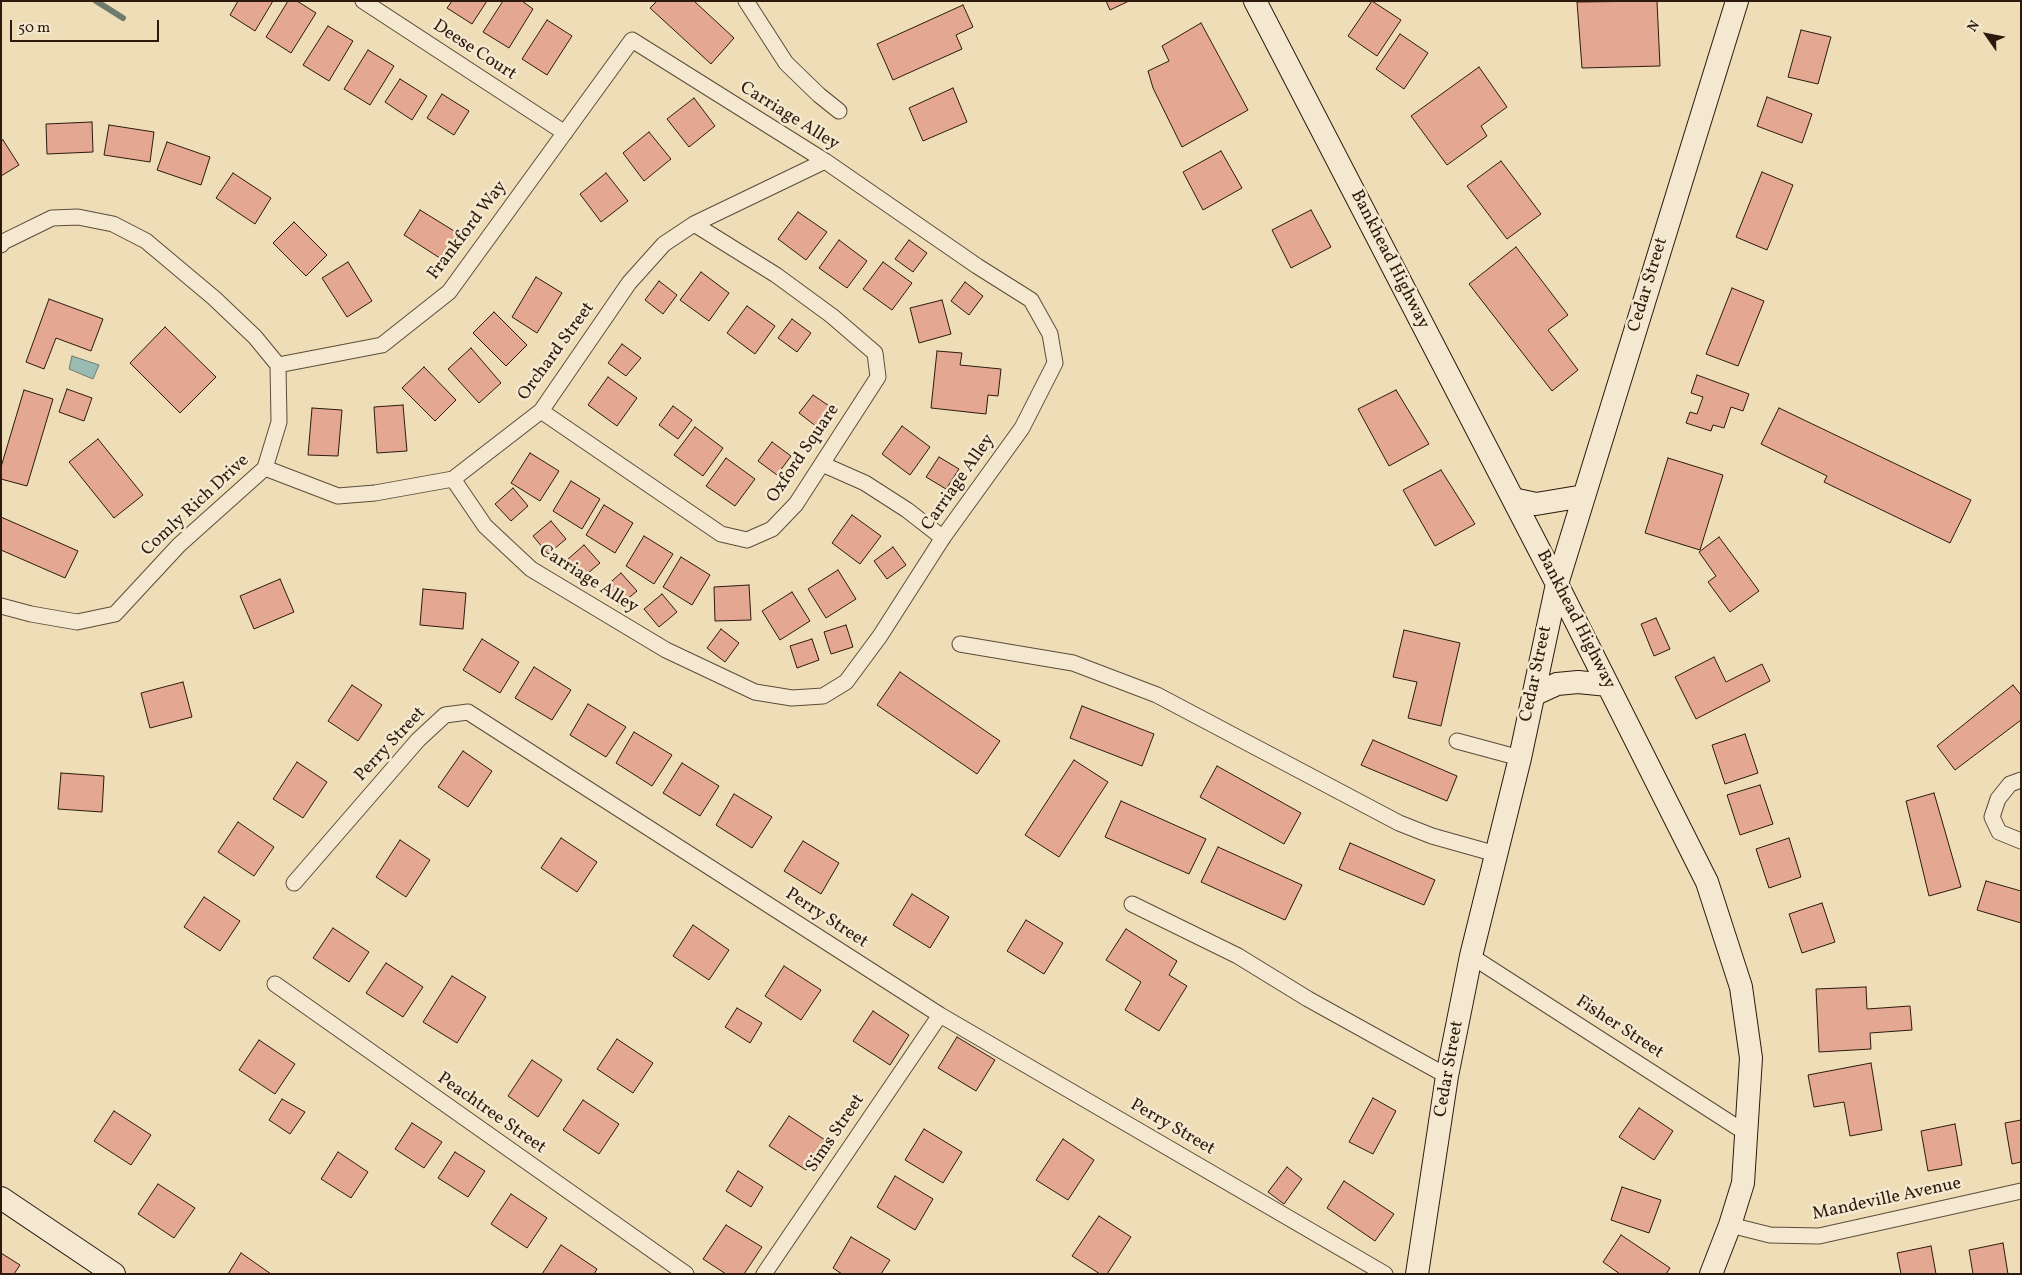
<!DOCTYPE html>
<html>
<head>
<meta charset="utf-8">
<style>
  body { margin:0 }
  #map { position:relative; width:2022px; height:1275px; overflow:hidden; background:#eeddb7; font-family:Vollkorn,serif }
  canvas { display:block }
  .frame { position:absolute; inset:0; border:2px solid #2d1a0d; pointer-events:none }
  .north { position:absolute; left:1962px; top:10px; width:50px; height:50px; -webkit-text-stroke:4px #f4e9d0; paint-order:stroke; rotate:303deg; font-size:14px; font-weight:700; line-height:20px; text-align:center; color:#2d1a0d }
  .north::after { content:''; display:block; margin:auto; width:18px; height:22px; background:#2d1a0d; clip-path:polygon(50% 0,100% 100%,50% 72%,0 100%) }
  .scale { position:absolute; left:10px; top:20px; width:149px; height:22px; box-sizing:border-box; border:2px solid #2d1a0d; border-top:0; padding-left:6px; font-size:15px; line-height:18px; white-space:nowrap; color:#2d1a0d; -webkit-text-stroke:4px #f4e9d0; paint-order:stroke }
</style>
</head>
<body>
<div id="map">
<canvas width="2022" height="1275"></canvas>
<div class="frame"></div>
<div class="north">N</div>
<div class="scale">50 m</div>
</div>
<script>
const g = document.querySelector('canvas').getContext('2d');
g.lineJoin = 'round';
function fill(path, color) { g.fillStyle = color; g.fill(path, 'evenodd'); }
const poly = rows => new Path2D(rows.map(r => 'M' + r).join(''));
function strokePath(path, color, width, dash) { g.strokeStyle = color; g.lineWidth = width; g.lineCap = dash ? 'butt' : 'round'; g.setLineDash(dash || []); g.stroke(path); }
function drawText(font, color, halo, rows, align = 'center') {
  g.font = font + ' Vollkorn,serif'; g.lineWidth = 5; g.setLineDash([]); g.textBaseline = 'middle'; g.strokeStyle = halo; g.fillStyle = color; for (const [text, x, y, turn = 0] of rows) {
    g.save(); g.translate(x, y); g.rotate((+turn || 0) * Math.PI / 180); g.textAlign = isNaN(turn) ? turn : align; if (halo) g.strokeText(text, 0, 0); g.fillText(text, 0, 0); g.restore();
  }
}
const water = poly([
  [72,356,99,365,93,379,69,369,72,356]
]);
const stream = poly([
  [96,1,123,18]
]);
const building = poly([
  [238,1,273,1,255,31,230,15,238,1],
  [288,1,297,1,316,13,291,53,266,37,288,1],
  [452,1,487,1,472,24,447,8,452,1],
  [503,1,522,1,533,9,509,48,483,32,503,1],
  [657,1,694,1,734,38,711,64,650,8,657,1],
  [1106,1,1129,1,1110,10,1106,1],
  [1372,1,1401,20,1377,56,1348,36,1372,1],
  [1657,1,1660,66,1582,68,1577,2,1657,1],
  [963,5,973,27,956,35,962,49,893,80,877,44,963,5],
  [547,20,572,36,547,75,522,59,547,20],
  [1201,23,1248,110,1182,147,1153,88,1148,71,1169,61,1162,46,1201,23],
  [328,26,353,41,329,81,303,65,328,26],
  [1801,30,1831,37,1818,84,1788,77,1801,30],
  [1400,34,1428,53,1404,89,1376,69,1400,34],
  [368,50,394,66,370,105,344,89,368,50],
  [1479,67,1507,107,1481,126,1487,136,1447,165,1411,116,1479,67],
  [400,79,427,96,412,120,385,102,400,79],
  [953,88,967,122,923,141,909,108,953,88],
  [442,94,469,111,454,135,427,118,442,94],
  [1767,97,1812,114,1802,143,1757,126,1767,97],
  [694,98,715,126,689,147,667,119,694,98],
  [92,122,93,152,47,154,46,124,92,122],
  [109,125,154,132,150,162,104,155,109,125],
  [649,132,671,159,644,181,623,153,649,132],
  [3,140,19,165,1,176,1,141,3,140],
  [167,142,210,157,201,185,157,170,167,142],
  [1221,151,1242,188,1203,210,1183,172,1221,151],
  [1501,161,1541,214,1507,239,1467,186,1501,161],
  [1762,172,1793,185,1767,250,1736,237,1762,172],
  [233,173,271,198,255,224,216,198,233,173],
  [606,173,628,201,601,222,580,194,606,173],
  [420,210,459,234,443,260,404,235,420,210],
  [1311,210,1331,247,1291,268,1272,230,1311,210],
  [798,212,827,232,806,260,778,239,798,212],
  [294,222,327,255,306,276,273,243,294,222],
  [839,240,867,261,847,288,819,268,839,240],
  [909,240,927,253,913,272,895,259,909,240],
  [1516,247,1568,315,1548,330,1578,370,1552,391,1469,284,1516,247],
  [348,262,372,301,347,317,322,278,348,262],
  [883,262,912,283,892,310,863,289,883,262],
  [701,272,729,293,709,321,680,300,701,272],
  [536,277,562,293,537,333,512,317,536,277],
  [659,281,677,295,663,314,645,300,659,281],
  [965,282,983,296,969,315,951,301,965,282],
  [1732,288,1764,301,1738,366,1706,354,1732,288],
  [49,299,103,319,91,351,56,338,44,369,26,362,49,299],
  [942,300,951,334,919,343,910,308,942,300],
  [747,306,775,326,755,354,727,333,747,306],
  [494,312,527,345,506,366,473,333,494,312],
  [792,319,811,333,797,352,778,338,792,319],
  [165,327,216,377,180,413,130,363,165,327],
  [622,344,641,358,626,376,608,363,622,344],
  [471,348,501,383,479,403,448,369,471,348],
  [937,351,962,353,960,365,1001,369,998,396,988,395,986,414,931,408,937,351],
  [424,367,456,400,435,421,402,388,424,367],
  [1697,375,1749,394,1743,411,1731,407,1724,428,1713,425,1711,431,1686,423,1690,412,1697,414,1703,397,1691,393,1697,375],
  [608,377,637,398,617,426,588,405,608,377],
  [67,389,92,398,84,421,59,412,67,389],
  [24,390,53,399,27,486,1,479,1,467,24,390],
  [1396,390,1429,444,1389,466,1358,409,1396,390],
  [813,395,832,408,817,427,799,413,813,395],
  [403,405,407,451,377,453,374,407,403,405],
  [673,406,692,420,678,439,659,425,673,406],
  [312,408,342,410,338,456,308,455,312,408],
  [1779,408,1971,500,1950,543,1824,482,1827,476,1761,444,1779,408],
  [902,426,930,447,910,475,882,454,902,426],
  [695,427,723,448,703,476,674,455,695,427],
  [98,439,143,495,114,518,69,462,98,439],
  [772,442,791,456,777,475,758,461,772,442],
  [530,453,559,471,540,501,511,483,530,453],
  [939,457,959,469,946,489,926,477,939,457],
  [726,458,755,479,735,506,706,486,726,458],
  [1668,458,1723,475,1700,550,1645,533,1668,458],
  [1441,470,1475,524,1435,546,1403,490,1441,470],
  [571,481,600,499,582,529,553,511,571,481],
  [513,488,528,506,511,521,495,504,513,488],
  [604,505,633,523,615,553,586,535,604,505],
  [852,515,881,536,860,564,832,543,852,515],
  [1,517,78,551,65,578,1,550,1,517],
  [551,521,566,539,548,554,533,536,551,521],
  [644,536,673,554,654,584,626,566,644,536],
  [1719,537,1759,591,1730,612,1708,582,1716,576,1699,552,1719,537],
  [584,545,600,563,582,578,567,560,584,545],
  [893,547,906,565,887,579,874,561,893,547],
  [681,557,710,575,692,605,663,587,681,557],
  [838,570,856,599,826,618,808,589,838,570],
  [621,573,637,591,619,606,604,588,621,573],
  [280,579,294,612,254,629,240,596,280,579],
  [749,585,751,620,715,621,714,587,749,585],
  [423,589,466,593,463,629,420,625,423,589],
  [792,592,810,621,780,640,762,611,792,592],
  [662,594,677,612,659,627,644,609,662,594],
  [1656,618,1670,649,1654,656,1641,624,1656,618],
  [846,625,853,647,831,654,824,632,846,625],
  [721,629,739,643,725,662,707,648,721,629],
  [1404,630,1460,643,1441,726,1408,718,1417,682,1393,677,1404,630],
  [482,639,519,662,500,693,463,670,482,639],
  [812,639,819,660,797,668,790,646,812,639],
  [1714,657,1726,682,1762,664,1770,681,1696,719,1675,677,1714,657],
  [534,667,571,690,552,720,515,698,534,667],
  [900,672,1000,741,977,774,877,705,900,672],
  [183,682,192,717,150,728,141,693,183,682],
  [352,685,382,705,358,741,328,721,352,685],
  [2013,685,2021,695,2021,720,1955,770,1937,746,2013,685],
  [588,704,626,727,606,757,570,735,588,704],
  [1082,706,1154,734,1142,766,1070,738,1082,706],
  [634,732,672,755,652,786,616,763,634,732],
  [1745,734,1758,773,1725,784,1712,745,1745,734],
  [1373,740,1457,776,1447,801,1361,765,1373,740],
  [463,751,492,771,468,807,438,787,463,751],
  [1074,760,1108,782,1059,857,1025,835,1074,760],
  [297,762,327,782,303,818,273,799,297,762],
  [682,763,719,786,700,816,663,793,682,763],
  [1217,766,1301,813,1284,844,1200,797,1217,766],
  [61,773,104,776,102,812,58,809,61,773],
  [1760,785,1773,824,1740,835,1727,795,1760,785],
  [1934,793,1961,887,1929,896,1906,801,1934,793],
  [734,794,772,817,752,848,716,825,734,794],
  [1121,801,1206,839,1189,874,1105,837,1121,801],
  [238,822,274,847,254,876,218,852,238,822],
  [561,838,597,862,577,892,541,868,561,838],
  [1789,838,1801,877,1769,888,1756,849,1789,838],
  [400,840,430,860,406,897,376,877,400,840],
  [803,841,839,863,821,894,784,871,803,841],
  [1350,843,1435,880,1424,905,1339,869,1350,843],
  [1218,847,1302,885,1285,920,1201,882,1218,847],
  [1986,881,2021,891,2021,923,1977,910,1986,881],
  [912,894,949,917,930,948,893,925,912,894],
  [204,897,240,921,220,951,184,927,204,897],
  [1822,903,1835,942,1802,953,1789,914,1822,903],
  [1026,920,1063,943,1044,974,1007,951,1026,920],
  [693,925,729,950,709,980,673,956,693,925],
  [333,928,369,952,349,982,313,958,333,928],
  [1126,929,1177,961,1169,975,1187,986,1159,1031,1125,1010,1141,982,1106,960,1126,929],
  [386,963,423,987,403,1017,366,993,386,963],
  [784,966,821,990,801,1020,765,996,784,966],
  [452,976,486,997,457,1043,423,1022,452,976],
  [1866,987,1867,1009,1910,1006,1912,1030,1870,1033,1871,1049,1819,1052,1816,989,1866,987],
  [737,1008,762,1023,750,1043,725,1027,737,1008],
  [873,1011,909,1035,890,1065,853,1041,873,1011],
  [957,1037,995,1060,976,1091,938,1068,957,1037],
  [617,1039,653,1063,633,1093,597,1069,617,1039],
  [259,1040,295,1064,275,1094,239,1070,259,1040],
  [532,1060,562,1080,538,1117,508,1096,532,1060],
  [1871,1063,1882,1130,1850,1136,1844,1102,1814,1107,1808,1075,1871,1063],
  [1373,1098,1396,1111,1373,1154,1349,1142,1373,1098],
  [282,1099,305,1112,290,1134,269,1120,282,1099],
  [583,1100,619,1124,599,1154,563,1130,583,1100],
  [1639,1108,1673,1131,1654,1160,1619,1137,1639,1108],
  [114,1111,151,1135,131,1165,94,1141,114,1111],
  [789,1116,825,1140,806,1170,769,1146,789,1116],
  [2021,1120,2021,1162,2012,1164,2005,1123,2021,1120],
  [412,1123,442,1142,424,1168,395,1149,412,1123],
  [1955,1124,1962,1165,1928,1171,1921,1131,1955,1124],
  [924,1129,962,1152,943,1183,905,1160,924,1129],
  [1063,1139,1094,1160,1068,1200,1036,1180,1063,1139],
  [338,1152,368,1172,351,1198,321,1179,338,1152],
  [455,1152,485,1171,468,1197,438,1178,455,1152],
  [1287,1167,1302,1179,1284,1204,1268,1192,1287,1167],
  [738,1171,763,1187,751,1207,726,1191,738,1171],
  [895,1176,933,1199,915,1230,877,1207,895,1176],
  [1344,1181,1394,1214,1375,1241,1327,1208,1344,1181],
  [158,1184,195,1208,174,1238,138,1214,158,1184],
  [1622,1187,1661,1200,1649,1233,1611,1220,1622,1187],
  [511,1194,547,1218,527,1248,491,1224,511,1194],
  [1099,1216,1131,1237,1107,1274,1100,1274,1072,1256,1099,1216],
  [726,1225,762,1247,744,1274,726,1274,703,1259,726,1225],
  [1621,1235,1670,1268,1666,1274,1620,1274,1603,1262,1621,1235],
  [851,1237,890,1260,881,1274,842,1274,833,1268,851,1237],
  [2003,1243,2008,1274,1973,1274,1969,1250,2003,1243],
  [561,1245,597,1269,594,1274,542,1274,561,1245],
  [1931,1246,1936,1274,1901,1274,1897,1253,1931,1246],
  [1,1253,20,1265,14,1274,1,1274,1,1253],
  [241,1253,271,1274,228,1274,241,1253]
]);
const street = poly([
  [363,1,565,133],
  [746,1,786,63,819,95,839,111],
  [1,245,3,242,52,218,78,217,113,224,146,241,214,298,255,337,278,365,279,422,265,468,179,545,115,614,77,622,31,614,1,606],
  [278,365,382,345,449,292,632,40,825,161,977,266,1031,300,1050,334,1055,363,1022,428,944,536,880,636,846,682,823,696,792,698,755,692,666,650,531,569,485,526,453,479],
  [541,411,721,534,747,540,772,529,796,504,878,377,875,353,832,316,776,275,694,224],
  [822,464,865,483,907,510,943,538],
  [265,468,338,496,375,493,453,479,541,411,629,283,664,244,694,224,825,161],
  [960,644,1073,663,1157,695,1399,823,1432,836,1496,854],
  [1457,741,1520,758],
  [2021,780,2010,784,1998,799,1992,817,1999,832,2021,841],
  [294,883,418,740,445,715,468,712,940,1015,1385,1274],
  [1132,904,1238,956,1308,999,1447,1076],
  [1471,956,1746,1133],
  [275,984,686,1274],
  [1730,1225,1770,1235,1819,1236,2021,1191],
  [764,1274,940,1015]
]);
const secondary = poly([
  [1255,1,1557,584,1707,882,1741,987,1751,1058,1743,1183,1730,1225,1711,1274],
  [1513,499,1536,504,1584,496],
  [1533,695,1557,684,1578,682,1608,685],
  [1,1198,114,1274],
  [1417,1274,1447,1076,1471,956,1520,758,1557,584,1737,1]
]);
const streetNames = [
  ["Deese Court",474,51,33],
  ["Carriage Alley",789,117,32],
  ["Frankford Way",468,231,-53],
  ["Bankhead Highway",1389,260,63],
  ["Cedar Street",1649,285,-73],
  ["Orchard Street",557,352,-54],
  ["Oxford Square",804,454,-56],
  ["Carriage Alley",959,483,-55],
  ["Comly Rich Drive",196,506,-43],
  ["Carriage Alley",588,580,32],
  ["Bankhead Highway",1575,620,63],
  ["Cedar Street",1537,674,-78],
  ["Perry Street",391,745,-47],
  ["Perry Street",826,919,33],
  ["Fisher Street",1619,1028,33],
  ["Cedar Street",1450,1069,-80],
  ["Peachtree Street",491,1114,35],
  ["Perry Street",1172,1128,30],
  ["Sims Street",836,1134,-56],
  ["Mandeville Avenue",1887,1200,-12]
];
fill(water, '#99bbb1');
strokePath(water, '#6e7b6f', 1);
strokePath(stream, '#6e7b6f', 6);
fill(building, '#e3a792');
strokePath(building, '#2d1a0d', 1);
strokePath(street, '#5d4b38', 17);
strokePath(secondary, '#2d1a0d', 24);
strokePath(street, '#f4e9d0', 15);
strokePath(secondary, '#f4e9d0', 22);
drawText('18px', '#2d1a0d', '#f4e9d0', streetNames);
</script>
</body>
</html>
